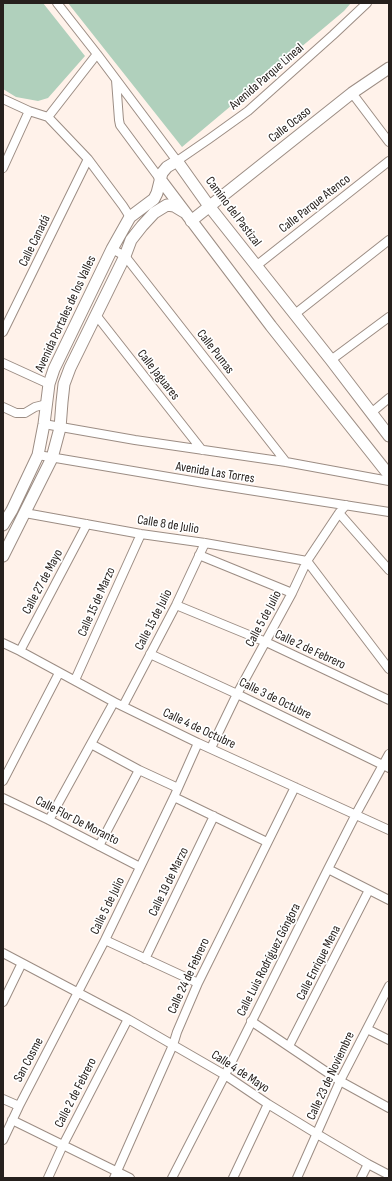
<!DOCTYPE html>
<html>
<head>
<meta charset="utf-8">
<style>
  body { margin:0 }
  #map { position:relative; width:392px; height:1181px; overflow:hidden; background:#fff2ea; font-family:"Sofia Sans Condensed",sans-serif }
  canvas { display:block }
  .frame { position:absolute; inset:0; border:4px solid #26201d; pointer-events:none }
</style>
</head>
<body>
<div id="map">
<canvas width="392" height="1181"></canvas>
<div class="frame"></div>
</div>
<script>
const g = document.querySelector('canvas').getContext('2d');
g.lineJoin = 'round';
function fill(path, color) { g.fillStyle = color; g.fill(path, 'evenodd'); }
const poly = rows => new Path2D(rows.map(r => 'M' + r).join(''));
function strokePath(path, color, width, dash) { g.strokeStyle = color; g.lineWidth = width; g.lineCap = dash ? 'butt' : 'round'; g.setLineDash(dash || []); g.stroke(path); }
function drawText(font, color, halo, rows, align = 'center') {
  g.font = font + ' "Sofia Sans Condensed",sans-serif'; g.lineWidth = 3.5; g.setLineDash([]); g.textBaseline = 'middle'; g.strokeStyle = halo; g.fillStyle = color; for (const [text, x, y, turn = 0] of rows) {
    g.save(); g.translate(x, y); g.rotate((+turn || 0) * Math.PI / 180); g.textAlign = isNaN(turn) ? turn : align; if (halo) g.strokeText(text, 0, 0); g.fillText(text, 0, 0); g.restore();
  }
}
const green = poly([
  [3,3,43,3,85,56,48,98,38,101,16,97,3,89],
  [68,3,351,3,344,11,182,147]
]);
const street = poly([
  [57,3,97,54,177,161,209,139,248,111,333,35,367,3],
  [116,80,119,120,120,125,160,179],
  [352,93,389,142],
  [3,99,29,111,48,117,88,159,123,206,130,217],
  [48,117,97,54],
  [3,168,29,111],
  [112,249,125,256,286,462],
  [256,266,389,161],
  [295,314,389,240],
  [96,315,202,450],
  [3,332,88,159],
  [331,360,389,317],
  [3,363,49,384],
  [3,407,16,413,25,413,35,407,47,404],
  [371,413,389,398],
  [44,424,135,440,286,462,389,481],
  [38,455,204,483,389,512],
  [25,513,141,534,205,543,307,561,389,669],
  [339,513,389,570],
  [199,555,292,593],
  [176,605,266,642,389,700],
  [3,643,20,651,114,702,198,743,389,830],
  [20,651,87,524],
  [150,654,237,694,389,768],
  [75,680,141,534],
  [123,706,176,605,205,543],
  [91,744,139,770,178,788],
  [211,748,237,694,292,593,307,561,339,513,346,505],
  [3,781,59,673],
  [174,797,267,842],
  [3,798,49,820,140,867],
  [49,820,114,702],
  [99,846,139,770],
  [328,869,389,900],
  [105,940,198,983],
  [3,953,128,1019,225,1075,268,1104,317,1134,368,1164,389,1175],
  [145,959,214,816],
  [3,1002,22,963],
  [251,1021,340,1081,389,1108],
  [367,1029,389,1040],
  [289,1046,369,890],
  [3,1099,19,1106],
  [12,1120,130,1178],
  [3,1140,19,1106,105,940,174,797,198,743],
  [48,1178,63,1145,128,1019],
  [114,1178,173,1045,177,1032,198,983,295,787],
  [172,1178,225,1075,328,869,356,814,389,754],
  [233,1178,268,1104],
  [297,1178,340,1081,389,986],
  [361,1178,368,1164]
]);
const secondary = poly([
  [160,179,271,326,389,475],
  [191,221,352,93,389,68],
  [3,525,12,510,38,455,44,424,49,384,54,369,112,249,130,217,154,199,157,193,162,173,167,167,177,161,209,206,331,360,389,436],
  [3,556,52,458,60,428,62,402,64,384,70,368,125,256,131,240,142,226,154,213,167,205,174,206,184,212]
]);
const streetNames = [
  ["Avenida Parque Lineal",267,77,-41],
  ["Calle Ocaso",290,125,-38],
  ["Calle Parque Atenco",315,204,-38],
  ["Camino del Pastizal",233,212,53],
  ["Calle Canadá",35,241,-64],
  ["Avenida Portales de los Valles",66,314,-65],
  ["Calle Pumas",215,352,52],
  ["Calle Jaguares",158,375,52],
  ["Avenida Las Torres",215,473,9],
  ["Calle 8 de Julio",168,525,9],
  ["Calle 27 de Mayo",43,582,-62],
  ["Calle 15 de Marzo",97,602,-66],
  ["Calle 5 de Julio",264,619,-62],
  ["Calle 15 de Julio",154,620,-63],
  ["Calle 2 de Febrero",310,650,25],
  ["Calle 3 de Octubre",275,699,26],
  ["Calle 4 de Octubre",199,729,25],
  ["Calle Flor De Moranto",77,821,27],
  ["Calle 19 de Marzo",169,882,-64],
  ["Calle 5 de Julio",108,906,-64],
  ["Calle Luis Rodríguez Góngora",269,960,-63],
  ["Calle Enrique Mena",319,963,-63],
  ["Calle 24 de Febrero",189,976,-65],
  ["San Cosme",29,1060,-62],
  ["Calle 4 de Mayo",240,1072,33],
  ["Calle 23 de Noviembre",331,1076,-65],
  ["Calle 2 de Febrero",76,1093,-63]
];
fill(green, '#b0d0bc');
strokePath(street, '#9c8d84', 10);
strokePath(secondary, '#9c8d84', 13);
strokePath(street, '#fff', 8);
strokePath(secondary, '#fff', 11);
drawText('13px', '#26201d', '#fff', streetNames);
</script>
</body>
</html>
